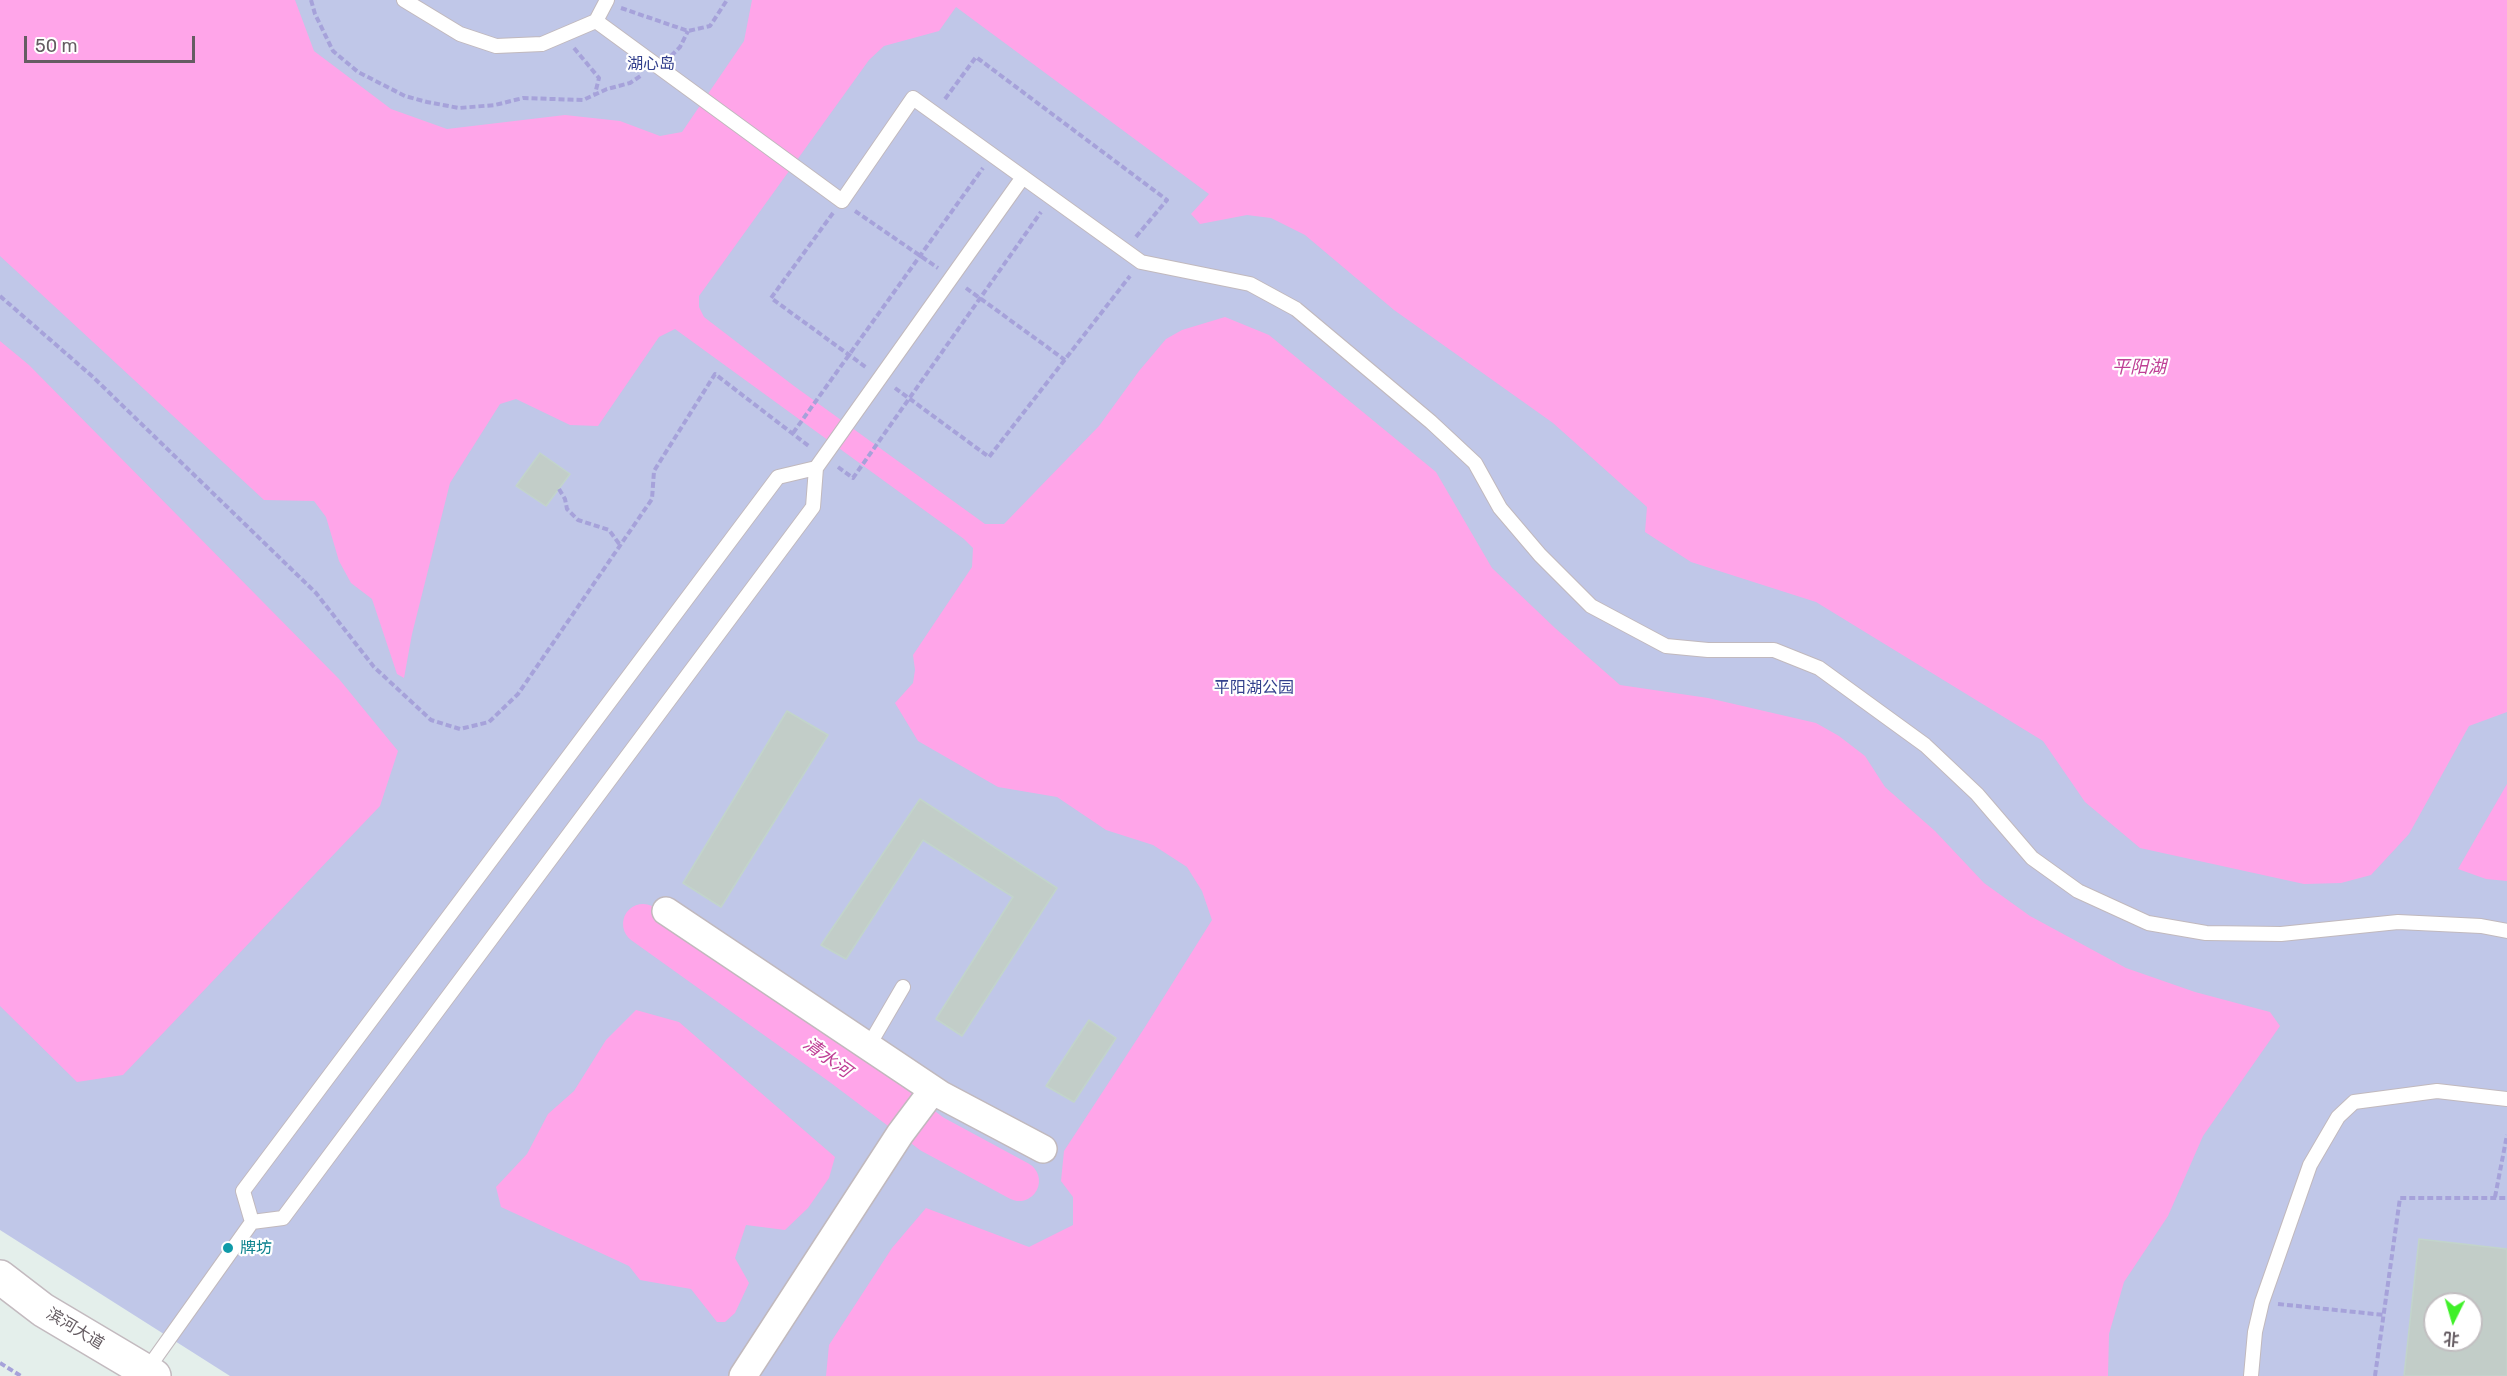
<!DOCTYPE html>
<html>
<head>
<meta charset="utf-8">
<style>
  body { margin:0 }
  #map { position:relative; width:2507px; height:1376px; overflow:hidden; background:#e4efeb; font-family:Rubik,"Noto Sans SC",sans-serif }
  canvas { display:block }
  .north { position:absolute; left:2423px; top:1292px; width:60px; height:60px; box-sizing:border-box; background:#fff; border:2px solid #c1bec0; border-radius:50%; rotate:185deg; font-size:16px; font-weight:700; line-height:24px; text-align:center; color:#655c62 }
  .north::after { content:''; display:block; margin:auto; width:21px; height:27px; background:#3ff029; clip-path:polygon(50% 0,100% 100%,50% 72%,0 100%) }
  .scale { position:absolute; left:24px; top:36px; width:171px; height:27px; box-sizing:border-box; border:3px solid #655c62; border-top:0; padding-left:8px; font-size:18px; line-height:21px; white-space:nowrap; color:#655c62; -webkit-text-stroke:4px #fff; paint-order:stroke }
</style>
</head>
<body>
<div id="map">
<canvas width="2507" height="1376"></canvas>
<div class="north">北</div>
<div class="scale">50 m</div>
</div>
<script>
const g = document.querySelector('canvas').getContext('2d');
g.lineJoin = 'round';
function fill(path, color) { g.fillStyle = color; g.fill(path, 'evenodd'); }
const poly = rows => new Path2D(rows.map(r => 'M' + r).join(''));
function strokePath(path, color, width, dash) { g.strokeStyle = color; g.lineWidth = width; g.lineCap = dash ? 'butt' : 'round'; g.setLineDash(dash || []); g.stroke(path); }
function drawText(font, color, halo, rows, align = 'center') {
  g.font = font + ' Rubik,"Noto Sans SC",sans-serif'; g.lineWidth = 4.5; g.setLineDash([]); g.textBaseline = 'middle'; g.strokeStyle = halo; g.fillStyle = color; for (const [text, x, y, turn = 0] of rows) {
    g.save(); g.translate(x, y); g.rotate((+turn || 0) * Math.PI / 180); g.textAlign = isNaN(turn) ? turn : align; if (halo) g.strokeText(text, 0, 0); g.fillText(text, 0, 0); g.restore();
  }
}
const green = poly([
  [0,0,2507,0,2507,1376,230,1376,0,1230],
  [2435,1304,2471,1304,2471,1340,2435,1340]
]);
const water = poly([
  [0,0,295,0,314,51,391,109,447,129,565,115,620,121,660,136,682,132,744,41,752,0,2507,0,2507,712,2469,726,2409,834,2371,875,2341,883,2304,884,2140,848,2085,802,2043,741,1816,602,1691,562,1645,532,1647,507,1553,423,1394,310,1305,235,1271,218,1247,215,1200,224,1191,214,1209,194,956,7,939,31,884,46,869,60,699,296,699,307,704,317,794,386,985,524,1004,524,1099,426,1139,371,1166,339,1182,330,1225,317,1269,335,1436,472,1492,568,1555,628,1620,685,1708,698,1816,723,1839,736,1865,756,1885,787,1935,831,1984,883,2030,916,2126,968,2195,992,2270,1012,2280,1026,2203,1136,2168,1216,2124,1282,2109,1334,2108,1376,826,1376,829,1345,892,1248,926,1208,1029,1247,1073,1225,1073,1197,1061,1181,1064,1151,1145,1027,1212,920,1202,891,1187,867,1153,845,1106,830,1057,797,998,787,918,741,895,703,913,683,915,670,913,655,972,567,973,548,964,539,675,329,659,337,598,426,570,425,516,399,500,404,450,483,412,634,404,678,397,674,372,599,351,583,339,561,326,517,314,501,264,500,0,256],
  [0,341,29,365,339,679,398,751,380,806,123,1075,77,1082,0,1006],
  [2507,784,2507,881,2486,879,2458,869],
  [636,1010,679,1022,835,1157,829,1178,808,1208,785,1230,746,1225,735,1258,749,1283,735,1313,725,1322,717,1322,691,1289,640,1280,629,1266,501,1207,496,1187,527,1154,548,1114,574,1091,606,1040]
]);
const river = poly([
  [643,924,843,1067,932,1134,1019,1181]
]);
const building = poly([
  [540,453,570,474,546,506,516,486,540,453],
  [787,711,828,735,721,907,683,883,787,711],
  [920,799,1057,888,962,1036,936,1019,1013,897,923,840,846,959,821,945,920,799],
  [1089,1020,1116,1038,1074,1102,1046,1086,1089,1020],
  [2419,1239,2507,1249,2507,1376,2404,1376,2419,1239],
  [2435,1304,2471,1304,2471,1340,2435,1340,2435,1304]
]);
const path = poly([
  [311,0,315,14,333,51,358,72,405,96,427,102,459,108,495,105,523,98,583,100,607,89,630,83,642,75],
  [621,8,688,31,710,26,727,0],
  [574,48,599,78,595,94],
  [671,56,680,47,688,31],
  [945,99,976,57,1167,200,1135,238],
  [855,211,938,268],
  [833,213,771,298,867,368],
  [966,288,1065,360],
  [0,296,93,377,316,593,374,667,431,720,460,729,489,722,518,694,652,499,654,471,715,374,810,447],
  [895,388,989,457,1130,276],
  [793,433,983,168],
  [838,467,853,478,1041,212],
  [559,489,565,499,567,509,578,520,609,530,620,545],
  [2495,1197,2507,1135],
  [2278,1304,2384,1315],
  [0,1363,21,1376],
  [2375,1376,2400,1198,2507,1198]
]);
const service = poly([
  [404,0,460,34,496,46,542,44,596,21,607,0],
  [596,21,842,201,913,98,1141,262,1250,284,1296,309,1431,422,1475,463,1500,508,1540,555,1591,606,1666,646,1708,650,1774,650,1819,668,1925,745,1977,794,2032,858,2078,891,2148,923,2206,933,2281,934,2398,922,2481,926,2507,931],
  [868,1047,903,987],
  [252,1222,243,1191,778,477,816,468],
  [146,1371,252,1222,283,1218,813,507,816,468,1023,177],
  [2251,1376,2255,1332,2262,1302,2310,1165,2338,1117,2354,1102,2437,1091,2507,1099]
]);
const minor = poly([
  [666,911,941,1095,1043,1149],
  [743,1376,900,1134,933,1090]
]);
const secondary = poly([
  [0,1277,43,1310,154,1376]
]);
const markers = [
  [228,1248,6,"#0f9aa8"]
];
const parkNames = [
  ["湖心岛",651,64],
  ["平阳湖公园",1254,688]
];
const cultureNames = [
  ["牌坊",240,1248]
];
const streetNames = [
  ["滨河大道",75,1329,31]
];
const waterNames = [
  ["平阳湖",2139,368],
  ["清水河",827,1058,36]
];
fill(green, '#c0c7e8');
fill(water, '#ffa5e9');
strokePath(river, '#ffa5e9', 40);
fill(building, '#c2cdc8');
strokePath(building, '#c2d4cb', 1.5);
strokePath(service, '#c1b9bd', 16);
strokePath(minor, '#c1b9bd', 30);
strokePath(secondary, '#c3babf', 36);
strokePath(path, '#a6a2da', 4, [6, 3]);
strokePath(service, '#fff', 14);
strokePath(minor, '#fff', 27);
strokePath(secondary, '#fff', 33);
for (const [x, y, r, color] of markers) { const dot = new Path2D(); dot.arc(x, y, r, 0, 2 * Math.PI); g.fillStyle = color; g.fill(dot); strokePath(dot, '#fff', 2); }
drawText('16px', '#33408d', '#fff', parkNames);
drawText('16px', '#0d838f', '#fff', cultureNames, 'left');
drawText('16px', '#655c62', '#fff', streetNames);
drawText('italic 18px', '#bf3f95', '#fff', waterNames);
</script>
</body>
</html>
